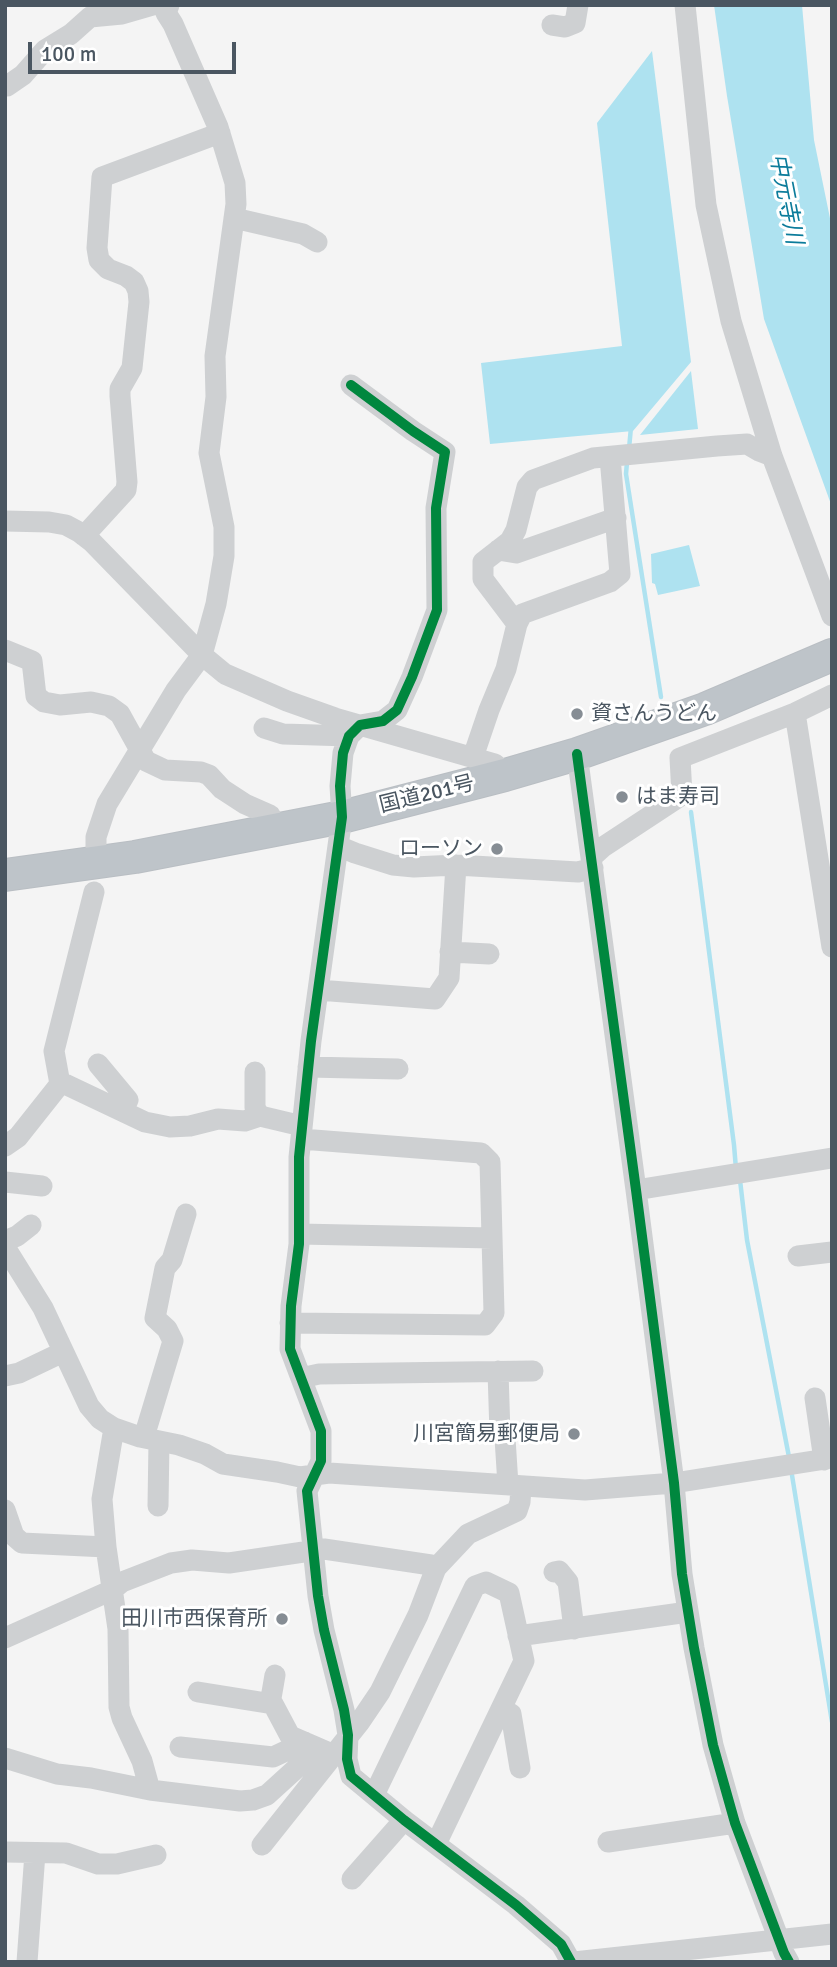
<!DOCTYPE html>
<html>
<head>
<meta charset="utf-8">
<style>
  body { margin:0 }
  #map { position:relative; width:837px; height:1967px; overflow:hidden; background:#f4f4f4; font-family:Signika,sans-serif }
  canvas { display:block }
  .frame { position:absolute; inset:0; border:7px solid #4a5661; pointer-events:none }
  .scale { position:absolute; left:28px; top:42px; width:208px; height:32px; box-sizing:border-box; border:4px solid #4a5661; border-top:0; padding-left:9px; font-size:21px; line-height:24px; white-space:nowrap; color:#4a5661; -webkit-text-stroke:5px #fff; paint-order:stroke }
</style>
</head>
<body>
<div id="map">
<canvas width="837" height="1967"></canvas>
<div class="frame"></div>
<div class="scale">100 m</div>
</div>
<script>
const g = document.querySelector('canvas').getContext('2d');
g.lineJoin = 'round';
function fill(path, color) { g.fillStyle = color; g.fill(path, 'evenodd'); }
const poly = rows => new Path2D(rows.map(r => 'M' + r).join(''));
function strokePath(path, color, width, dash) { g.strokeStyle = color; g.lineWidth = width; g.lineCap = dash ? 'butt' : 'round'; g.setLineDash(dash || []); g.stroke(path); }
function drawText(font, color, halo, rows, align = 'center') {
  g.font = font + ' Signika,"Noto Sans JP",sans-serif'; g.lineWidth = 6; g.setLineDash([]); g.textBaseline = 'middle'; g.strokeStyle = halo; g.fillStyle = color; for (const [text, x, y, turn = 0] of rows) {
    g.save(); g.translate(x, y); g.rotate((+turn || 0) * Math.PI / 180); g.textAlign = isNaN(turn) ? turn : align; if (halo) g.strokeText(text, 0, 0); g.fillText(text, 0, 0); g.restore();
  }
}
const water = poly([
  [714,5,802,5,814,140,832,228,832,507,764,319,727,96],
  [652,51,691,362,633,431,490,444,481,363,622,346,597,123],
  [691,371,698,429,640,435],
  [689,545,700,586,658,595,655,584,652,583,651,554]
]);
const stream = poly([
  [629,449,631,427],
  [627,462,626,474,661,697],
  [691,812,734,1145,736,1169],
  [740,1180,747,1240,789,1457],
  [791,1469,832,1722]
]);
const minor = poly([
  [685,5,706,205,731,321,772,456,832,616],
  [552,25,565,27,575,23,578,5],
  [7,86,23,75,45,50,71,34,90,17,122,14,153,5],
  [234,218,303,234,317,242],
  [351,385,413,431,445,452,436,508,437,610,412,677,397,710,383,721,360,725,349,736,343,753,340,786,342,817,311,1041,299,1157,299,1244,291,1306,290,1349,321,1431,321,1461,307,1491,318,1596,324,1630,344,1710,348,1735,347,1759,351,1776,404,1820,516,1905,561,1944,571,1962],
  [5,521,49,522,66,525,79,532,92,542,202,655,225,674,287,701,335,718,495,764,505,775],
  [84,536,126,490,127,482,120,396,120,389,132,368,139,302,138,291,134,282,126,276,108,269,99,260,97,248,102,177,220,133],
  [498,550,516,553,616,518],
  [517,624,522,614,610,582,620,574,610,457],
  [5,650,32,661,36,696,44,702,60,705,91,702,109,706,120,714,146,761,165,770,201,772,209,775,222,789,245,804,270,815,275,828],
  [795,713,832,947],
  [264,728,283,734,349,736],
  [577,754,636,1190,674,1483,682,1574,694,1648,713,1745,735,1823,784,1953,789,1962],
  [473,757,489,710,506,669,517,624,483,579,483,562,510,541,516,530,527,487,533,480,593,458,717,446,747,444,759,451,772,456],
  [338,846,355,853,393,865,414,867,456,865,578,872,593,868],
  [96,847,96,837,107,804,176,690,202,655,216,604,224,556,224,527,209,453,216,397,215,356,236,204,235,183,218,127,173,24,166,13,169,5],
  [592,857,603,847,682,795,680,758,795,713,832,695],
  [450,952,489,954],
  [318,990,435,999,449,978,456,865],
  [98,1064,128,1100,123,1111],
  [308,1067,398,1069],
  [255,1072,255,1108,260,1116],
  [60,1084,67,1085,145,1122,170,1127,190,1126,218,1119,245,1121,260,1116,302,1126],
  [5,1146,18,1137,60,1084,54,1051,94,892],
  [5,1182,42,1186],
  [636,1190,832,1158],
  [299,1234,492,1238],
  [5,1241,17,1236,31,1225],
  [5,1247,43,1308,89,1406,100,1419,114,1428,140,1437,179,1445,205,1454,223,1464,277,1472,300,1477,329,1473,585,1490,674,1483,832,1458],
  [798,1256,832,1252],
  [290,1323,485,1325,494,1313,490,1162,481,1153,301,1139],
  [498,1371,500,1434,505,1438,508,1485],
  [5,1376,19,1373,63,1352],
  [301,1378,319,1374,533,1371],
  [815,1398,824,1460],
  [114,1428,102,1499,106,1547,118,1629,119,1707,122,1718,142,1761,150,1790],
  [144,1437,173,1341,167,1329,155,1318,165,1268,172,1260,186,1214],
  [158,1506,159,1441],
  [5,1510,14,1536,22,1543,106,1547],
  [554,1572,559,1571,568,1582,574,1629],
  [518,1636,688,1612],
  [5,1638,112,1590,122,1582,171,1563,192,1560,229,1563,324,1549,431,1565,436,1568],
  [198,1692,273,1704,290,1736,327,1752],
  [270,1704,275,1675],
  [501,1709,511,1714,520,1768],
  [180,1747,273,1757,305,1742],
  [5,1758,57,1774,91,1778,150,1790,240,1801,253,1800,267,1795,311,1755,316,1748],
  [374,1795,475,1586,486,1582,509,1593,524,1661,436,1844],
  [608,1842,735,1823],
  [262,1845,359,1723,380,1692,418,1615,436,1568,468,1534,517,1511,520,1502,521,1487],
  [5,1852,66,1853,98,1864,117,1864,156,1855],
  [352,1879,404,1820],
  [27,1962,35,1853],
  [574,1962,832,1934]
]);
const highway = poly([
  [5,875,135,857,342,817,505,775,577,754,705,709,832,655]
]);
const cycleway = poly([
  [351,385,413,431,445,452,436,508,437,610,412,677,397,710,383,721,360,725,349,736,343,753,340,786,342,817,311,1041,299,1157,299,1244,291,1306,290,1349,321,1431,321,1461,307,1491,318,1596,324,1630,344,1710,348,1735,347,1759,351,1776,404,1820,516,1905,561,1944,571,1962],
  [577,754,636,1190,674,1483,682,1574,694,1648,713,1745,735,1823,784,1953,789,1962]
]);
const markers = [
  [577,714,7,"#868d94"],
  [622,797,7,"#868d94"],
  [497,849,7,"#868d94"],
  [574,1434,7,"#868d94"],
  [282,1619,7,"#868d94"]
];
const poiNames = [
  ["資さんうどん",591,714,"left"],
  ["はま寿司",636,797,"left"],
  ["ローソン",483,849],
  ["川宮簡易郵便局",560,1434],
  ["田川市西保育所",268,1619]
];
const streetNames = [
  ["国道201号",427,795,-14]
];
const waterNames = [
  ["中元寺川",785,199,79]
];
fill(water, '#aee2f0');
strokePath(stream, '#aee2f0', 4.5);
strokePath(highway, '#b9bec3', 34);
strokePath(minor, '#ced0d2', 21);
strokePath(highway, '#bec4c9', 32);
strokePath(cycleway, '#00873e', 10);
for (const [x, y, r, color] of markers) { const dot = new Path2D(); dot.arc(x, y, r, 0, 2 * Math.PI); g.fillStyle = color; g.fill(dot); strokePath(dot, '#fff', 2.5); }
drawText('21px', '#4a5661', '#fff', poiNames, 'right');
drawText('21px', '#4a5661', '#fff', streetNames);
drawText('italic 23px', '#0c7c9b', '#fff', waterNames);
</script>
</body>
</html>
